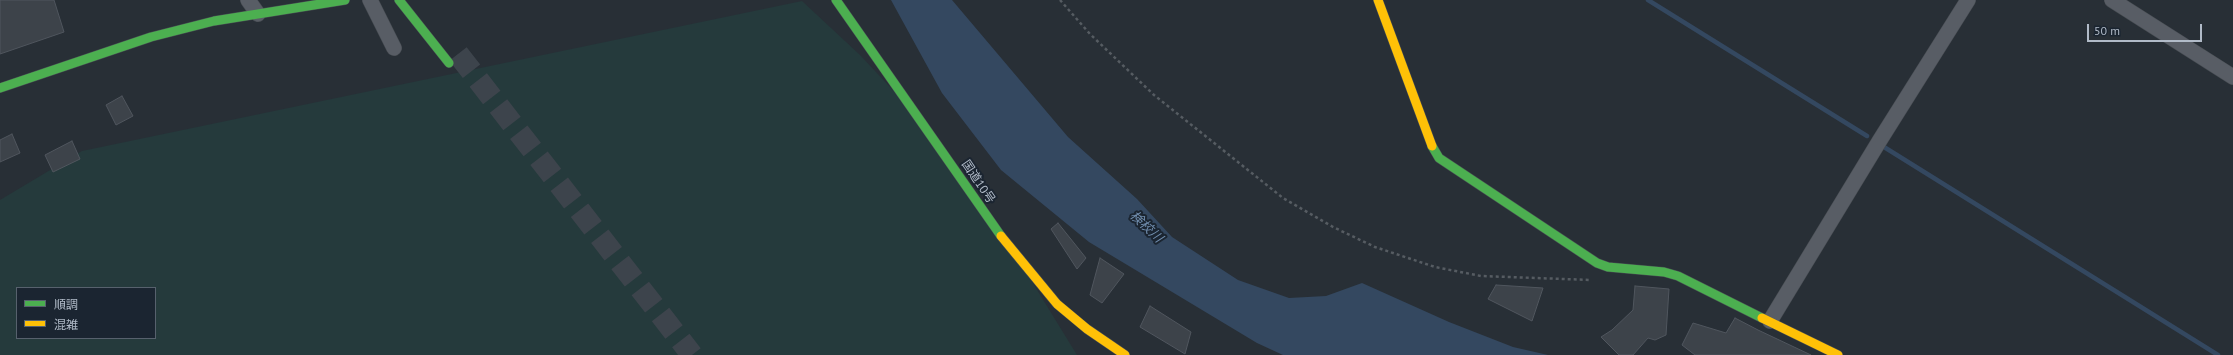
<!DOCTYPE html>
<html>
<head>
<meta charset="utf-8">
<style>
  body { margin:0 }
  #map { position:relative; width:2233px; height:355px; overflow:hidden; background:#282f36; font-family:"PT Sans","Noto Sans JP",sans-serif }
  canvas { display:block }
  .legend { position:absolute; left:16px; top:287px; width:140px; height:52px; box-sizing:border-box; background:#1b2531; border:1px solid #57616d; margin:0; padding:5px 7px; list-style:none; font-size:12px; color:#b1bbc8 }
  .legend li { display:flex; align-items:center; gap:8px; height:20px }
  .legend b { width:20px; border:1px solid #57616d }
  .scale { position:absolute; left:2087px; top:24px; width:115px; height:18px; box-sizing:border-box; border:2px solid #b1bbc8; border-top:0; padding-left:5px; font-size:12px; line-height:14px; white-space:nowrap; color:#b1bbc8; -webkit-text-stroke:3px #1b2531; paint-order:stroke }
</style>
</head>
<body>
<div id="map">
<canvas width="2233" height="355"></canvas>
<ul class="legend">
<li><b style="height:5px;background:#4caf50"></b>順調</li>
<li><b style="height:5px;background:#ffc107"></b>混雑</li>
</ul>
<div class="scale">50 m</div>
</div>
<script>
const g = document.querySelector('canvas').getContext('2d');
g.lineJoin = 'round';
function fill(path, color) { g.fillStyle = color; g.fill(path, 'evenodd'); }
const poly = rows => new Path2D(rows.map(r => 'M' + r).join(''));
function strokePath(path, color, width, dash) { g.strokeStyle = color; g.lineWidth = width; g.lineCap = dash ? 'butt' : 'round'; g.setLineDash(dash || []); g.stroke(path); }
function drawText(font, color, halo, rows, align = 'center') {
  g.font = font + ' "PT Sans","Noto Sans JP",sans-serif'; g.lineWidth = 4; g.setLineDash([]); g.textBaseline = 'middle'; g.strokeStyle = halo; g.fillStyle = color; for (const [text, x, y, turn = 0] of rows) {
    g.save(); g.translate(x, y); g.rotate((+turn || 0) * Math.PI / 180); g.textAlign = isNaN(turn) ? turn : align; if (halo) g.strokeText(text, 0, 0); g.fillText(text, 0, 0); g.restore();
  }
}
const green = poly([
  [802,1,860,55,920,119,1015,254,1077,355,0,355,0,200,82,151],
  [17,288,155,288,155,338,17,338]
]);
const water = poly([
  [891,0,952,0,1068,137,1137,199,1172,237,1238,280,1289,298,1326,296,1362,283,1449,322,1513,347,1548,355,1283,355,1257,343,1089,242,1001,170,942,93]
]);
const stream = poly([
  [1648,0,1867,136],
  [1884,147,2218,355]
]);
const building = poly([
  [0,0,54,0,64,32,0,54,0,0],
  [122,96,133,116,116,125,106,105,122,96],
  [12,134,20,153,0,162,0,140,12,134],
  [72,141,80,159,53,172,45,155,72,141],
  [1058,223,1086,258,1077,269,1051,229,1058,223],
  [1100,258,1124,274,1102,303,1090,295,1100,258],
  [1496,285,1543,288,1532,321,1488,299,1496,285],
  [1635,286,1669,289,1666,335,1655,340,1648,338,1633,355,1619,355,1601,337,1612,330,1633,310,1635,286],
  [1150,306,1191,332,1185,354,1140,327,1150,306],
  [1735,318,1758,330,1811,355,1695,355,1682,345,1693,323,1726,333,1735,318]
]);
const highwayTunnel = poly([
  [458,54,692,355]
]);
const path = poly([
  [1060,0,1090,34,1154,95,1283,198,1333,227,1375,247,1435,267,1481,276,1591,280]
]);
const street = poly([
  [248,0,258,14],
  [370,0,394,48],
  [2112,0,2233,77],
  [1770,321,1880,140,1968,0]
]);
const fast = poly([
  [399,0,449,63],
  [836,0,1001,236],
  [0,88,151,37,214,21,345,0],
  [1432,146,1439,158,1597,263,1608,267,1664,272,1678,276,1762,318]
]);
const slow = poly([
  [1378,0,1432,146],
  [1001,236,1057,304,1087,329,1125,355],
  [1762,318,1838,355]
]);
const streetNames = [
  ["国道10号",978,182,56]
];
const waterNames = [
  ["検校川",1146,227,43]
];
fill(green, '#253a3c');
fill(water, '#344860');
strokePath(stream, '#344860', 4.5);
fill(building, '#3d434a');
strokePath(building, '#50565e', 1);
strokePath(highwayTunnel, '#3d444c', 22, [22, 11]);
strokePath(street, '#464b51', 16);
strokePath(fast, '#464b51', 10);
strokePath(slow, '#464b51', 10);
strokePath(path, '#565c62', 2.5, [3, 3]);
strokePath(street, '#585d65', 15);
strokePath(fast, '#4caf50', 9);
strokePath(slow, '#ffc107', 9);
drawText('12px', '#b1bbc8', '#1b2531', streetNames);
drawText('italic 13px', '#708dad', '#1b2531', waterNames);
</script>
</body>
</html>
